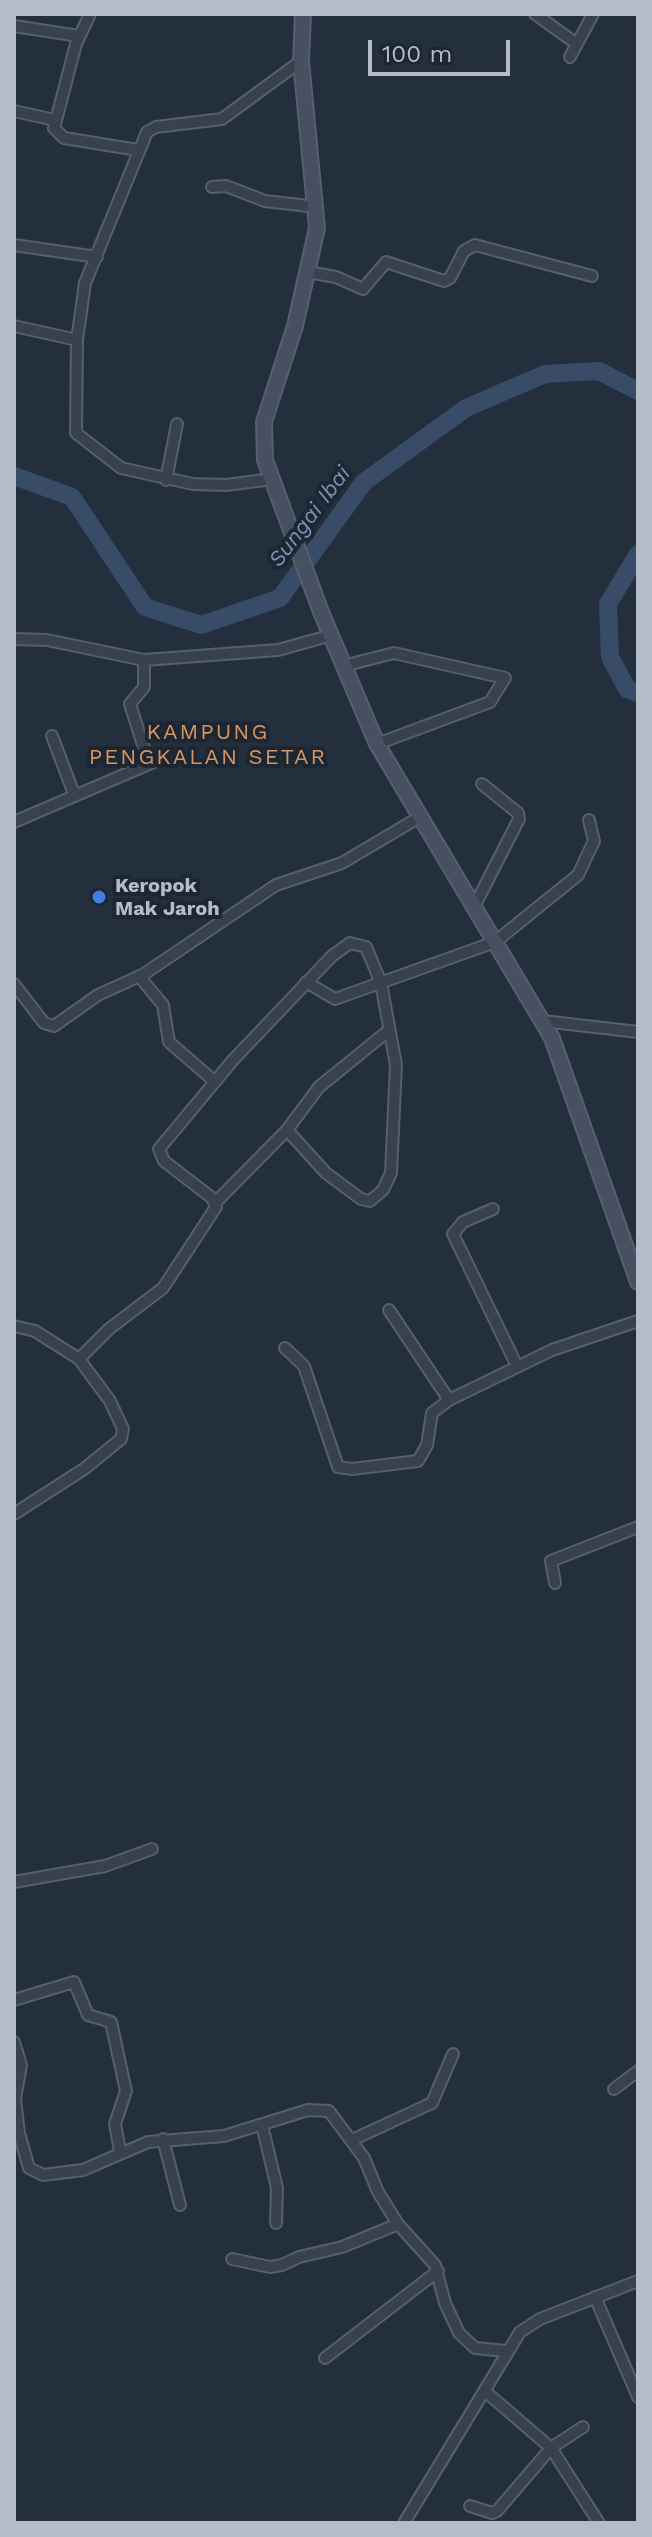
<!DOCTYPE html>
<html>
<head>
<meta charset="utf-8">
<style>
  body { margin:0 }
  #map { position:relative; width:652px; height:2537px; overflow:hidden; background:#242f3e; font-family:"Work Sans",sans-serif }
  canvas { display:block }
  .frame { position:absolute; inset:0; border:16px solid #b4bcc9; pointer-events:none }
  .scale { position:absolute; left:368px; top:40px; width:142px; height:36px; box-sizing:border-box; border:4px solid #b4bcc9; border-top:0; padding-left:10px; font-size:24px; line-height:28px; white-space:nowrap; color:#b4bcc9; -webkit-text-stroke:6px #1d2633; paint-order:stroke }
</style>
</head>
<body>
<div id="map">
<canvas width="652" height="2537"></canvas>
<div class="frame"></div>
<div class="scale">100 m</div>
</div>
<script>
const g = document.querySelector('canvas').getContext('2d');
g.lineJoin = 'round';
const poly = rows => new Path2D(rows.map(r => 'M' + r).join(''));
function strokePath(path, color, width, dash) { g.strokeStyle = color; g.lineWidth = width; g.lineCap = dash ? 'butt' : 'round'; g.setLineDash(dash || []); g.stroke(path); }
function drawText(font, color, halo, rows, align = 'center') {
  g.font = font + ' "Work Sans",sans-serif'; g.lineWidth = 8; g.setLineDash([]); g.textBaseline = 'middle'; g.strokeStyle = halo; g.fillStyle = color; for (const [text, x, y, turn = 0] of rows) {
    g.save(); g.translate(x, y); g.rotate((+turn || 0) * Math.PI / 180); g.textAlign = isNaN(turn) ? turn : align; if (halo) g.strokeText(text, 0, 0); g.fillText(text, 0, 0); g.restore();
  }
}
const river = poly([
  [14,476,72,497,145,607,201,625,280,598,364,482,466,408,545,374,599,371,638,391],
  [638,554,608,604,610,657,627,689,638,693]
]);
const street = poly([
  [90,14,76,44,54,128,64,138,138,150],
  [535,14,577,44],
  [14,26,79,36],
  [570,57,593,14],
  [14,111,55,120],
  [212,187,226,186,265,201,317,207],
  [14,245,97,257],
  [308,272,336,277,363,289,386,262,444,281,450,278,464,251,475,245,592,276],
  [14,326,77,340],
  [272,479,226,485,193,484,121,468,76,433,77,340,85,283,147,132,156,127,222,119,301,61],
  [166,480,177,424],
  [14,639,47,640,144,660,278,650,332,635],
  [144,660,144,687,130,704,148,761],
  [343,666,394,653,505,678,490,702,377,744],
  [52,736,74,794],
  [14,822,163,758],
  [474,907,519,819,518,813,482,784],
  [139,976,163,1005,169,1042,214,1081],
  [306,982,335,999,495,942,578,875,594,841,589,820],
  [14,984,44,1023,54,1026,98,995,144,974,276,885,342,863,418,818],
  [543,1021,638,1032],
  [216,1202,287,1130],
  [493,1209,463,1222,453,1234,517,1366],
  [389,1310,449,1400],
  [14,1326,35,1331,79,1359,109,1329,163,1288,216,1207,212,1198,164,1161,159,1149,233,1060,332,956,350,943,366,947,381,983,396,1065,391,1173,383,1190,370,1201,361,1199,326,1173,287,1130,319,1087,388,1031],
  [285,1348,304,1366,338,1467,352,1469,418,1461,427,1445,432,1413,449,1400,552,1350,638,1321],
  [14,1514,84,1469,121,1439,123,1429,110,1401,79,1359],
  [555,1583,551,1561,638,1527],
  [14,1882,105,1866,152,1849],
  [14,2000,74,1982,88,2015,111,2022,126,2091,115,2124,120,2151],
  [14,2042,21,2065,15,2099,19,2133,29,2168,43,2175,83,2170,148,2142,224,2136,308,2110,329,2111,364,2158,378,2192,398,2224,435,2265,445,2303,459,2333,475,2348,506,2351],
  [614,2089,638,2071],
  [262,2125,277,2188,276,2223],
  [163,2139,180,2205],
  [352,2140,432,2103,453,2054],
  [232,2259,270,2267,282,2265,299,2257,342,2247,398,2224],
  [595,2297,638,2397],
  [325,2358,438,2271],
  [486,2392,551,2448,599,2523],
  [470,2506,492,2513,497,2511,551,2448,583,2427],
  [404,2523,520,2332,540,2319,638,2281]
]);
const secondary = poly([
  [303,14,301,61,317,228,295,326,264,422,265,460,321,612,377,744,552,1038,638,1282]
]);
const markers = [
  [99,897,8,"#3f7fe0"]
];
const poiNames = [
  ["Keropok",115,886],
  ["Mak Jaroh",115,909]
];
const waterNames = [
  ["Sungai Ibai",310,517,-53]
];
const neighbourhoodNames = [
  ["KAMPUNG",208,733],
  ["PENGKALAN SETAR",208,758]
];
strokePath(river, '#394c67', 18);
strokePath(street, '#565f6c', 14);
strokePath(secondary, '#565f6c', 18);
strokePath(street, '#38414e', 10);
strokePath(secondary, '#465061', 14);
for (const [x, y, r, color] of markers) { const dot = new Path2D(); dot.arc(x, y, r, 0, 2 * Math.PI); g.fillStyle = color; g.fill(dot); strokePath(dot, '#1d2633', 3); }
drawText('bold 20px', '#b4bcc9', '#1d2633', poiNames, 'left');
drawText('italic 22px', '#7c92b1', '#1d2633', waterNames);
g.letterSpacing = '2px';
drawText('22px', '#d59563', '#1d2633', neighbourhoodNames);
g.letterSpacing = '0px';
</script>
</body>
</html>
